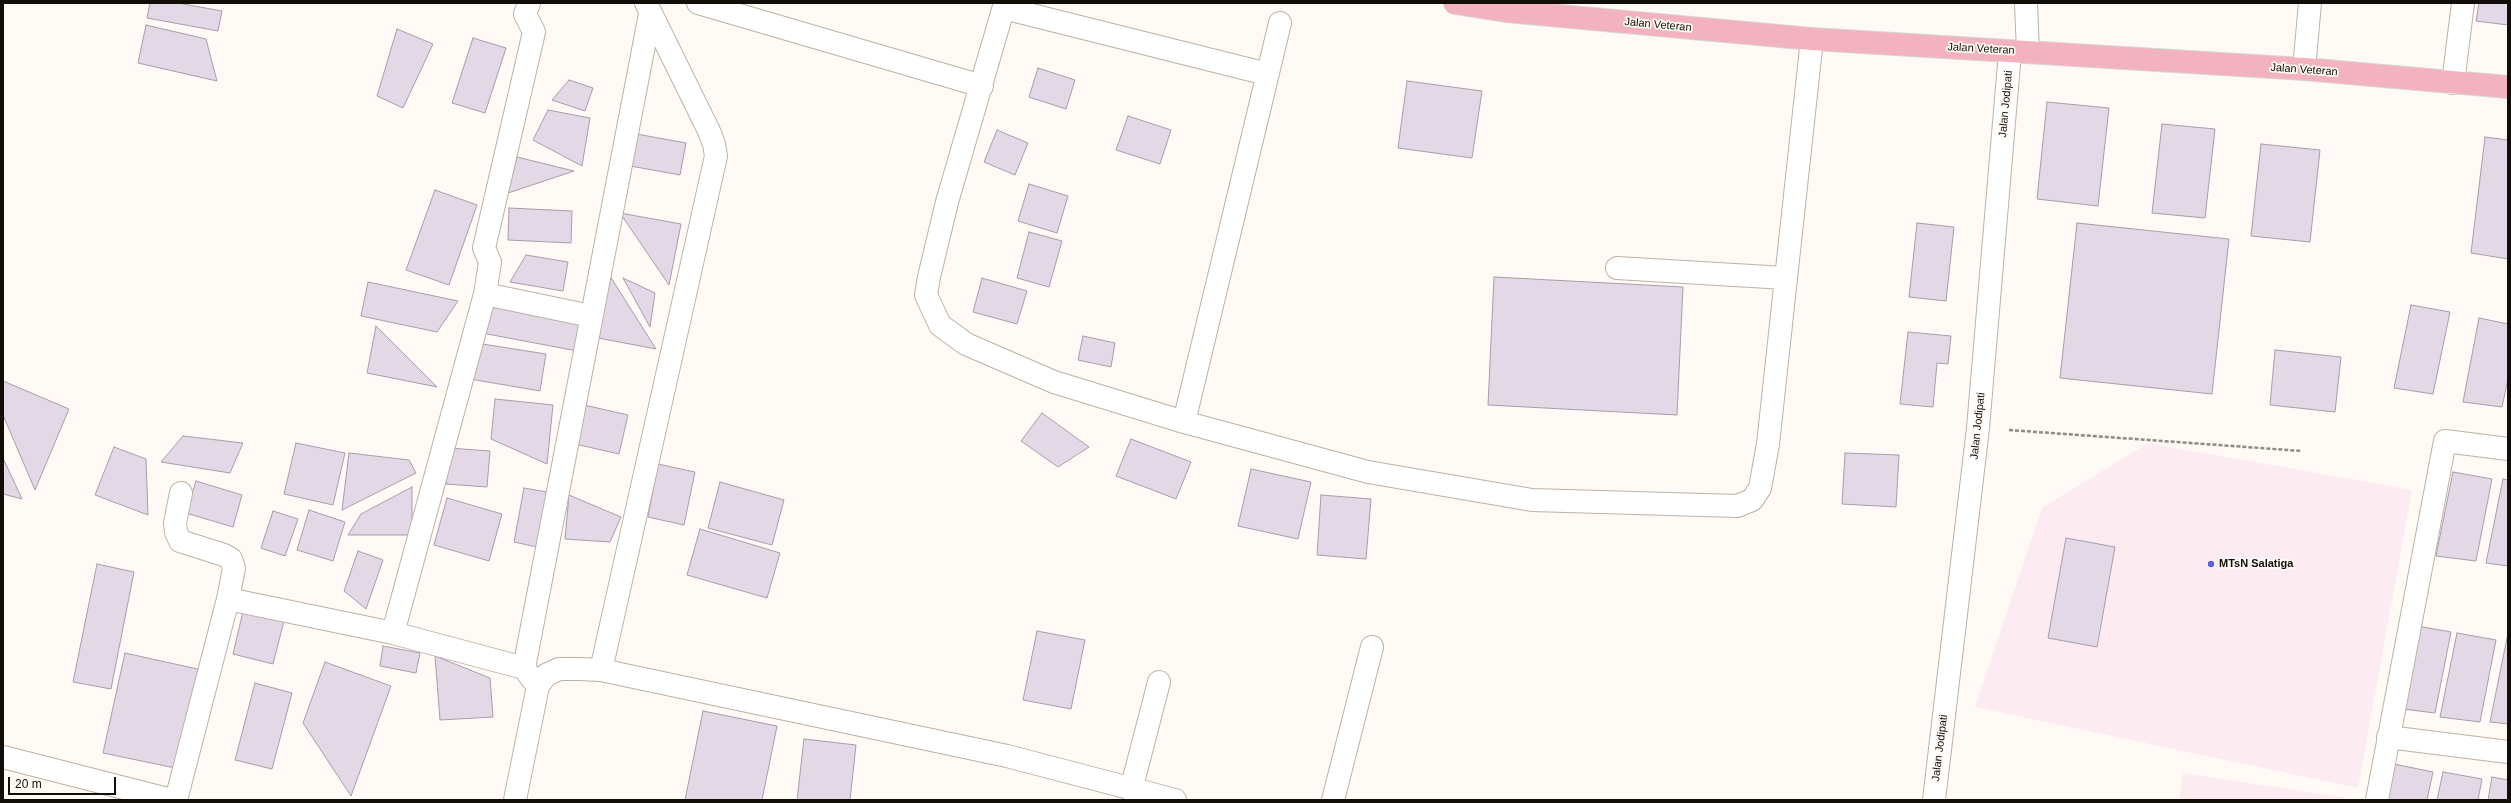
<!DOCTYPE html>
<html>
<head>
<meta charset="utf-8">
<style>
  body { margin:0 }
  #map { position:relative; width:2511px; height:803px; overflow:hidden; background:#fffaf5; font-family:Arial,sans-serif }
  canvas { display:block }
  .frame { position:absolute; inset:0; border:4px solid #110d09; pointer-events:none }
  .scale { position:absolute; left:8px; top:777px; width:108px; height:18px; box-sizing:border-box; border:2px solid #110d09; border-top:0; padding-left:5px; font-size:12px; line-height:14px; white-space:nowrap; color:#110d09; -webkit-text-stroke:3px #fffaf5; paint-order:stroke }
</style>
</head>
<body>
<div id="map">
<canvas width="2511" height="803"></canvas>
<div class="frame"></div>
<div class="scale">20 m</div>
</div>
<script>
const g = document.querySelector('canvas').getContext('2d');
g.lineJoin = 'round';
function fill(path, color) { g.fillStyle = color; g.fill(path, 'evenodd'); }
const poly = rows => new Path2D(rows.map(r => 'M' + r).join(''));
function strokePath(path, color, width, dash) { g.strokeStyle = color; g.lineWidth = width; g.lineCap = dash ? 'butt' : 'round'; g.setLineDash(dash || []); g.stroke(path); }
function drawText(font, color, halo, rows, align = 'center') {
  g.font = font + ' Arial,sans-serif'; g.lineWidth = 3.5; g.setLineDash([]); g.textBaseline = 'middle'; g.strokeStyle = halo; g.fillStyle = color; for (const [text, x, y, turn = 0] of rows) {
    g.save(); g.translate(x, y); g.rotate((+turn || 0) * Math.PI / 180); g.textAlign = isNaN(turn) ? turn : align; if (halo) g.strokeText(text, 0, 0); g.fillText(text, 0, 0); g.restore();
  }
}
const education = poly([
  [2148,443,2412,490,2358,788,1975,707,2042,508],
  [2183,773,2347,798,2346,800,2179,800]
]);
const building = poly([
  [150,3,178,3,222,11,218,31,147,18,150,3],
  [2479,3,2508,3,2508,25,2476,21,2479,3],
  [146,25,206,39,217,81,138,63,146,25],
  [397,29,433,44,403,108,377,96,397,29],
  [473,38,506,48,485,113,452,103,473,38],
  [1038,68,1075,80,1066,109,1029,97,1038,68],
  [569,80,593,88,585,111,552,100,569,80],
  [1407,81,1482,91,1472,158,1398,148,1407,81],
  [2047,102,2109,108,2098,206,2037,199,2047,102],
  [548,110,590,118,582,166,533,140,548,110],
  [1128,116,1171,130,1160,164,1116,150,1128,116],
  [2162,124,2215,129,2205,218,2152,213,2162,124],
  [997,130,1028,143,1015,175,984,162,997,130],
  [631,133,686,143,680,175,625,165,631,133],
  [2485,137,2508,140,2508,259,2471,253,2485,137],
  [2261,144,2320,150,2310,242,2251,236,2261,144],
  [517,157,574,171,508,193,517,157],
  [1029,184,1068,196,1057,233,1018,221,1029,184],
  [435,190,477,205,449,285,406,270,435,190],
  [509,208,572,211,571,243,508,240,509,208],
  [620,213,681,224,669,285,620,213],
  [1917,223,1954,227,1946,301,1909,297,1917,223],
  [2077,223,2229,239,2212,394,2060,378,2077,223],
  [1029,232,1062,241,1049,287,1017,278,1029,232],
  [526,255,568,262,563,291,510,282,526,255],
  [610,276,656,349,598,338,610,276],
  [1494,277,1683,287,1677,415,1488,405,1494,277],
  [623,278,655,293,650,327,623,278],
  [982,278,1027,291,1017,324,973,312,982,278],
  [368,282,458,301,437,332,361,316,368,282],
  [489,301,584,319,577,351,482,333,489,301],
  [2411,305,2450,312,2433,394,2394,388,2411,305],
  [2479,318,2508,324,2508,379,2502,407,2463,402,2479,318],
  [376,326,437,387,367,373,376,326],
  [1908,332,1951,336,1948,364,1937,363,1933,407,1900,404,1908,332],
  [1083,336,1115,343,1111,367,1078,360,1083,336],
  [476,343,546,354,540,391,470,379,476,343],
  [2275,350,2341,357,2335,412,2270,405,2275,350],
  [3,381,69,409,35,490,3,415,3,381],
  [495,399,553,405,547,464,491,439,495,399],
  [584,405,628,415,619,454,575,444,584,405],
  [1042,413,1089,447,1058,467,1021,441,1042,413],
  [183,436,243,443,230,473,161,462,183,436],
  [1131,439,1191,462,1176,499,1116,476,1131,439],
  [296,443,345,453,333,505,284,494,296,443],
  [114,447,146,459,148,515,95,495,114,447],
  [449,448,490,451,487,487,446,484,449,448],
  [349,453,409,460,416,473,342,510,349,453],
  [1845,453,1899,455,1896,507,1842,504,1845,453],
  [3,458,22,499,3,494,3,458],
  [658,464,695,472,684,525,648,517,658,464],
  [1251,469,1311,482,1298,539,1238,526,1251,469],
  [2453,472,2492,479,2476,561,2436,556,2453,472],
  [2503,479,2508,480,2508,566,2486,563,2503,479],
  [196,481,242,495,233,527,186,513,196,481],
  [720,482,784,500,772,545,708,528,720,482],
  [412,487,412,535,348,535,361,514,412,487],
  [524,488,547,492,537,547,514,542,524,488],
  [569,495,621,517,610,542,565,539,569,495],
  [1321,495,1371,499,1366,559,1317,555,1321,495],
  [447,498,502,514,489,561,434,545,447,498],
  [309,510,345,522,333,561,297,550,309,510],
  [273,511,298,519,285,556,261,548,273,511],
  [700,529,780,553,767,598,687,575,700,529],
  [2066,538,2115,547,2097,647,2048,638,2066,538],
  [358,551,383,560,366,609,344,591,358,551],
  [97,564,134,572,111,689,73,682,97,564],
  [244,607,285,617,273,664,233,654,244,607],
  [2412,625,2451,632,2435,713,2395,708,2412,625],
  [1037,631,1085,640,1071,709,1023,700,1037,631],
  [2457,633,2496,640,2480,722,2440,717,2457,633],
  [2507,638,2508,639,2508,724,2490,722,2507,638],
  [383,646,420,653,416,673,380,666,383,646],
  [125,653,202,670,180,769,103,753,125,653],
  [435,656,490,678,493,717,440,720,435,656],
  [325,662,391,686,351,796,303,723,325,662],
  [255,683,292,693,272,769,235,760,255,683],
  [703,711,777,726,762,800,685,800,703,711],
  [804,739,856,745,850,800,797,800,804,739],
  [2394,764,2433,772,2427,800,2387,800,2394,764],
  [2443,772,2482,779,2478,800,2437,800,2443,772],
  [2492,777,2508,780,2508,800,2488,800,2492,777]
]);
const path = poly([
  [2009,430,2302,451]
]);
const minor = poly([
  [529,3,525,14,534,32,484,248,490,262,485,294,591,316],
  [698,3,982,86],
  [1005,3,947,202,929,277,926,295,940,325,966,344,1054,382,1184,422,1368,472,1532,500,1737,506,1752,500,1760,488,1768,444,1812,39],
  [2026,3,2028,52],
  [1004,8,1267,74],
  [2304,69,2310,3],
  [2453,83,2463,3],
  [1617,268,1785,278],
  [1184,422,1280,23],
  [228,599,393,633,524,668,532,679],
  [393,633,485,294],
  [524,668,650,14],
  [601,670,716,156,714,144,709,131,646,3],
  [2388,737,2508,752],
  [3,757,171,800],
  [1131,790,1159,682],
  [176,800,228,599,234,568,231,559,224,555,180,541,176,532,175,523,181,493],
  [515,800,538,686,546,675,559,669,579,669,601,670,1007,756,1175,800],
  [1333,800,1372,647],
  [1934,800,1978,428,2010,52],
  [2377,800,2445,441,2508,449]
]);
const major = poly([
  [1455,3,1506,11,1812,39,2304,69,2508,87]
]);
const markers = [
  [2211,564,4,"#5c64dc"]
];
const streetNames = [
  ["Jalan Veteran",1658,25,5],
  ["Jalan Veteran",1981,49,3],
  ["Jalan Veteran",2304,70,4],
  ["Jalan Jodipati",2006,104,-85],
  ["Jalan Jodipati",1978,426,-84],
  ["Jalan Jodipati",1940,748,-83]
];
const poiNames = [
  ["MTsN Salatiga",2219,564]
];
fill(education, '#fcecf2');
fill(building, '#e3d8e6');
strokePath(building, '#a79daa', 1);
strokePath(minor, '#bcb2a4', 24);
strokePath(major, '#d9d8d8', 24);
strokePath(path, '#8f8a85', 2.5, [4, 2]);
strokePath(minor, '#fff', 22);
strokePath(major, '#f2b2bf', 22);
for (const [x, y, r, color] of markers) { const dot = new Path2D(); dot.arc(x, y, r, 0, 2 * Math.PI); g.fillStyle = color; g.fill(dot); strokePath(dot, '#fffaf5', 1.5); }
drawText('11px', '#110d09', '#fffaf5', streetNames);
drawText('bold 11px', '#110d09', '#fffaf5', poiNames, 'left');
</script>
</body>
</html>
